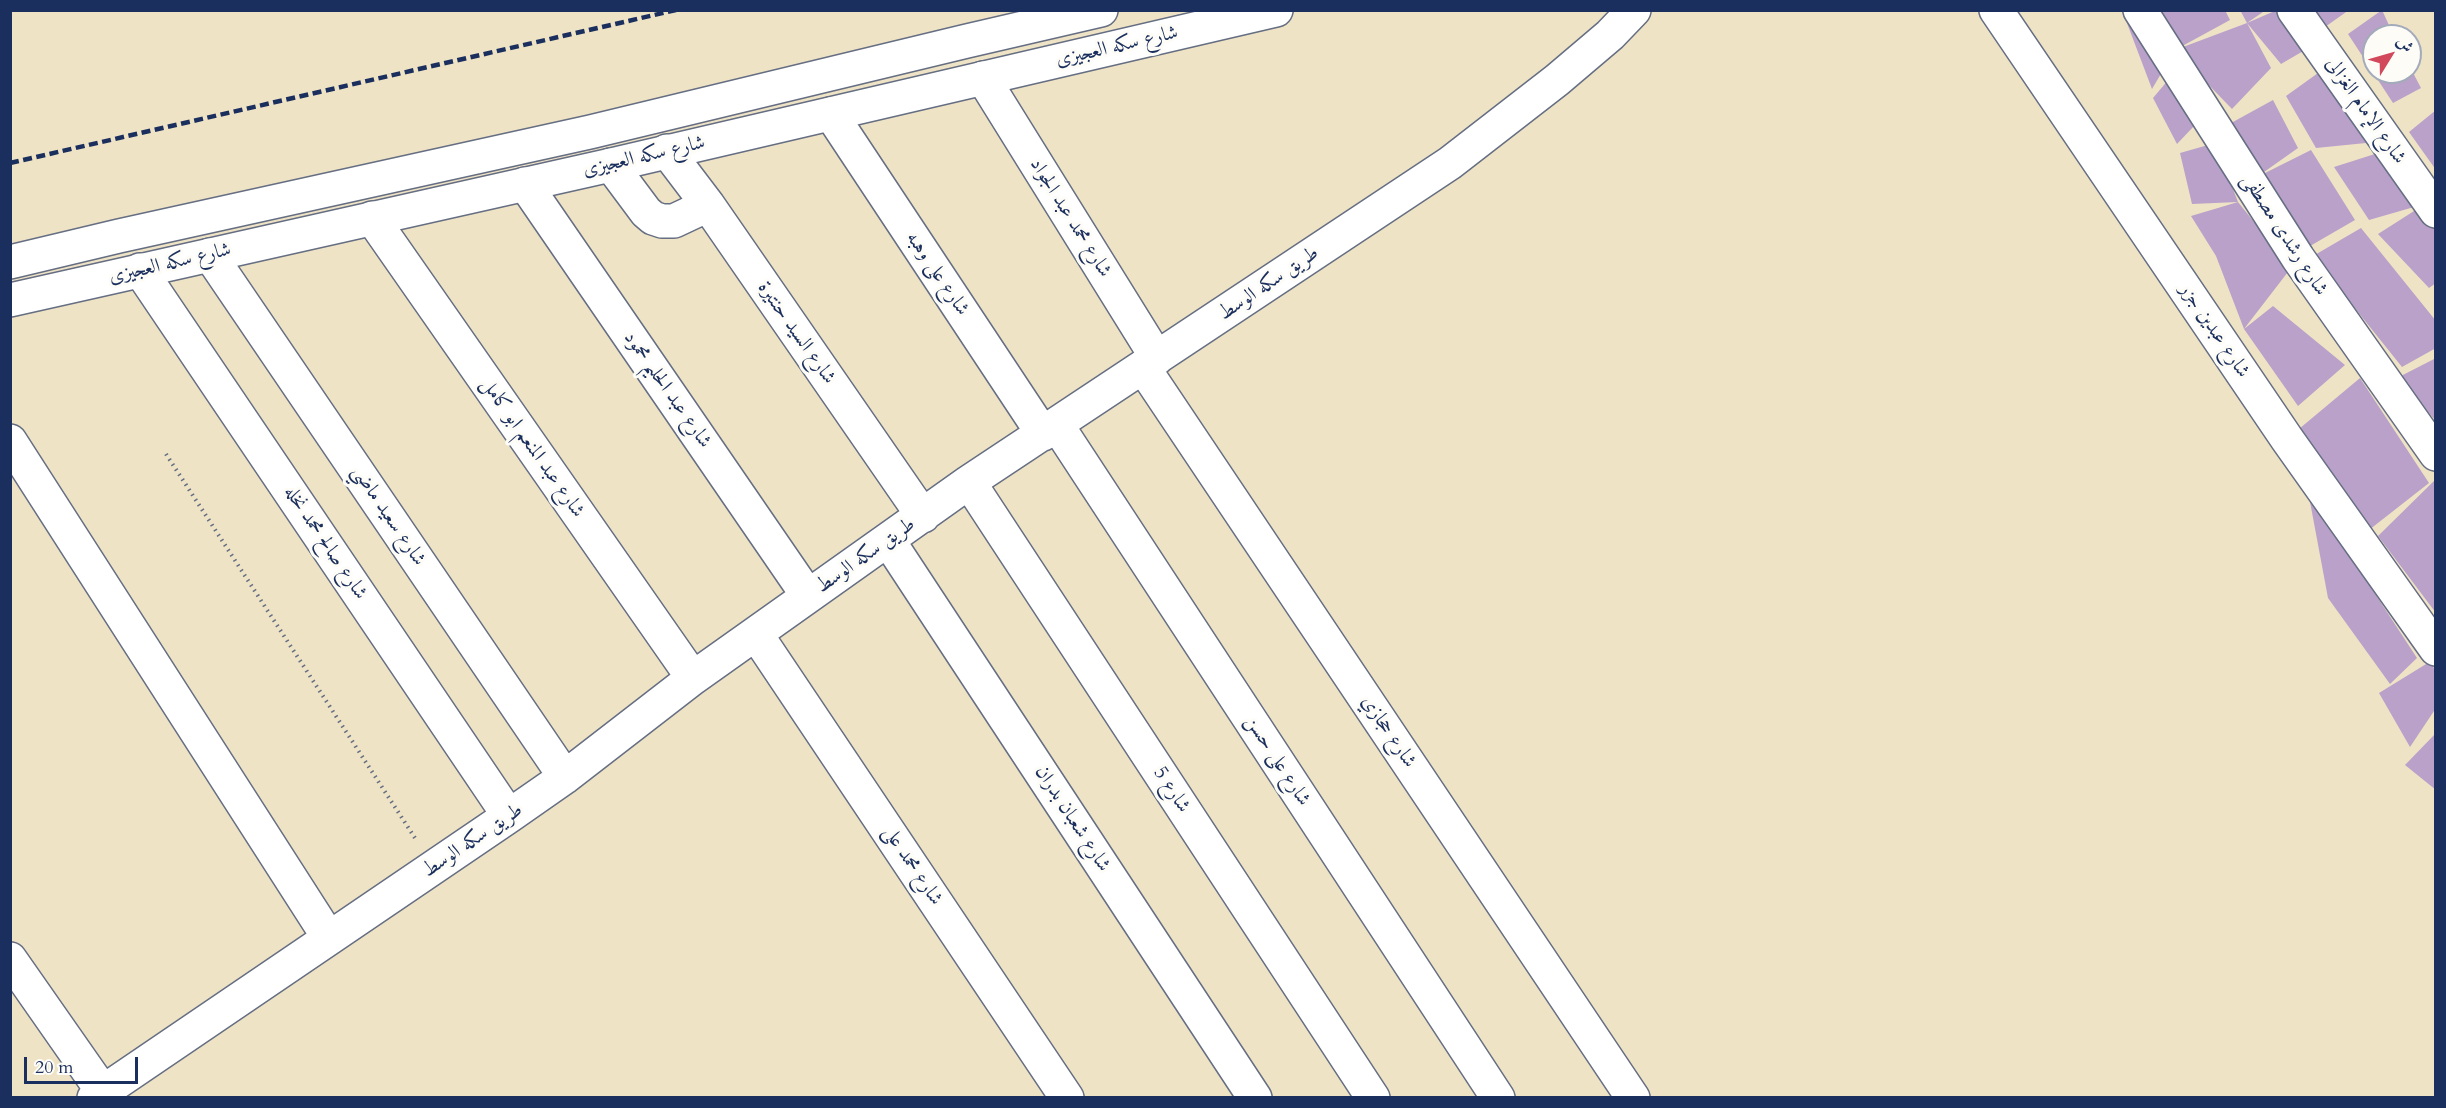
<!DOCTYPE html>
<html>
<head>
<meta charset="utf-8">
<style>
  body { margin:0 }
  #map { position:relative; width:2446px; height:1108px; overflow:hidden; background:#efe3c6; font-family:Cardo,Amiri,serif }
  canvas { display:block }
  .frame { position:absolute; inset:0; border:12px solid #1b2f5e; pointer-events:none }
  .north { position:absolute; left:2362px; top:24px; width:60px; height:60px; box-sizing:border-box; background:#fdfcf7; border:2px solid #a3aaba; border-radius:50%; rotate:53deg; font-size:16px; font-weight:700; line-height:24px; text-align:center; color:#1b2f5e }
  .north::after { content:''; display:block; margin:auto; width:21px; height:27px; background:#d1495b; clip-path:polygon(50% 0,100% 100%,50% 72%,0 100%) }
  .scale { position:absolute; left:24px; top:1057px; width:114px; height:27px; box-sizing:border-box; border:3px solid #1b2f5e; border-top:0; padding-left:8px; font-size:18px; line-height:21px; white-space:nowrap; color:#1b2f5e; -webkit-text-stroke:4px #fdfcf7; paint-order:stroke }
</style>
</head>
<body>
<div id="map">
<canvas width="2446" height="1108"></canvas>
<div class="frame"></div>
<div class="north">ش</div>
<div class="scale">20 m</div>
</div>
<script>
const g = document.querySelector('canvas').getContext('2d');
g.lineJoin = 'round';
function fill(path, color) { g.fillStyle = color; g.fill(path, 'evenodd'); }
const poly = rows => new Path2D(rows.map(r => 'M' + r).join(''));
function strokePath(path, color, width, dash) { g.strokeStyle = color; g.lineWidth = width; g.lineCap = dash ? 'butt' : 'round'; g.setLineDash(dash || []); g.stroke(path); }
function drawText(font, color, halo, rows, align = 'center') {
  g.font = font + ' Cardo,Amiri,serif'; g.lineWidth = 6; g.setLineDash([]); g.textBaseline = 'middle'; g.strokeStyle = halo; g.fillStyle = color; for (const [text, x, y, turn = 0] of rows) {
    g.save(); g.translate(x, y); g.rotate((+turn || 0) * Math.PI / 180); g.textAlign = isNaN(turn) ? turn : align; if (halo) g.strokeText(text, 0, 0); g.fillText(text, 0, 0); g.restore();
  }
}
const building = poly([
  [2122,10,2156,10,2174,47,2160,10,2225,10,2230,20,2175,50,2247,23,2271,68,2232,109,2175,50,2152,89],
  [2240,10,2266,10,2247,23,2277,10,2292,10,2305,50,2281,64,2247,23],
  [2313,10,2349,10,2325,27],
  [2382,10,2394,36,2374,36,2374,72,2410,72,2410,67,2421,88,2393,103,2348,34],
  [2185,60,2212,107,2177,144,2153,98],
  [2325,68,2366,143,2316,148,2286,96],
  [2273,100,2298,148,2257,177,2311,150,2355,220,2298,253,2222,128],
  [2436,110,2436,170,2409,132],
  [2215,143,2238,202,2192,204,2180,153],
  [2378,153,2414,207,2369,220,2334,167],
  [2238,202,2291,268,2244,329,2273,306,2345,365,2298,406,2244,329,2216,256,2191,216],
  [2425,204,2436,229,2436,283,2429,288,2378,234],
  [2361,228,2436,321,2436,348,2402,367,2313,256],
  [2436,358,2436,421,2397,378],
  [2360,378,2429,483,2369,530,2287,439],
  [2436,479,2436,613,2378,536],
  [2308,491,2417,658,2390,684,2328,598],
  [2431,661,2436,674,2436,708,2410,747,2379,693],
  [2436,733,2436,790,2405,765]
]);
const path = poly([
  [166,454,415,838]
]);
const minor = poly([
  [1996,10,2287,439,2436,649],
  [2140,10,2298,258,2436,454],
  [2294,10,2436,211],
  [983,78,1157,358],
  [831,114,1043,434],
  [667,151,708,205,923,516],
  [611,165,646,212,653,218,662,221,674,221,708,205],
  [525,184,808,596],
  [372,218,693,678],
  [210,255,565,777],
  [140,270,509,816],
  [1143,367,1633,1098],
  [1057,425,1498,1098],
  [10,441,329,938],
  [969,482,1373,1098],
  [888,540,1255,1098],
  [756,634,1067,1098],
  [10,959,103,1092],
  [94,1098,509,816,565,777,693,678,969,482,1450,163,1557,80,1610,35,1634,10]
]);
const major = poly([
  [10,262,119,236,590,132,967,41,1101,10],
  [10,300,611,165,1276,10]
]);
const rail = poly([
  [10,163,676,10]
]);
const streetNames = [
  ["شارع سكه العجيزى",1117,47,-13],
  ["شارع الإمام الغزالى",2365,111,55],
  ["شارع سكه العجيزى",644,157,-13],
  ["شارع محمد عبد الجواد",1070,218,58],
  ["شارع رشدى مصطفى",2284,235,57],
  ["شارع سكه العجيزى",170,264,-13],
  ["شارع على وهبه",937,274,56],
  ["طريق سكه الوسط",1269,284,-34],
  ["شارع عبدين جزر",2214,331,56],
  ["شارع السيد حنتيرة",796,333,55],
  ["شارع عبد الحليم محمود",667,390,55],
  ["شارع عبد المنعم ابو كامل",532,448,55],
  ["شارع سعيد ماضي",388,516,56],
  ["شارع صالح محمد نخله",325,543,56],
  ["طريق سكه الوسط",866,556,-35],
  ["شارع حجازي",1388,732,56],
  ["شارع على حسن",1277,761,57],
  ["شارع 5",1171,790,57],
  ["شارع شعبان بدران",1072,819,57],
  ["طريق سكه الوسط",473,841,-34],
  ["شارع محمد على",912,866,56]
];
fill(building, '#b9a1ca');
strokePath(minor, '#656e82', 36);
strokePath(major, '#656e82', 36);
strokePath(path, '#656e82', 4, [1.5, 4.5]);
strokePath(minor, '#fff', 33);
strokePath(major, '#fff', 33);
strokePath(rail, '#1b2f5e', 4.5, [9, 4.5]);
drawText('20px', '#1b2f5e', '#fdfcf7', streetNames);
</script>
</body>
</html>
